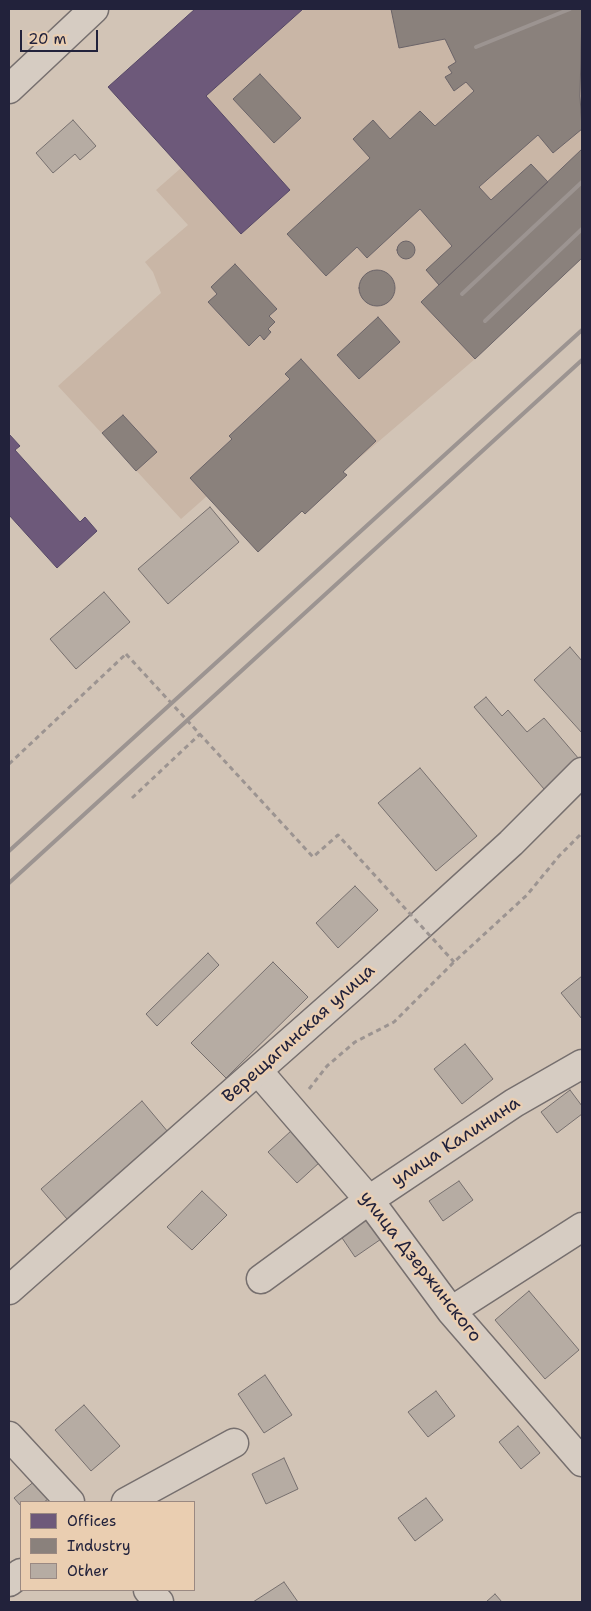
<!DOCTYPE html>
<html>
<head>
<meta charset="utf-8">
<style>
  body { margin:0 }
  #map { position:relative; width:591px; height:1611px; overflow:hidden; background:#d2c4b6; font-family:"Shantell Sans",sans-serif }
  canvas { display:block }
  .frame { position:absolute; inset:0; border:10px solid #22223b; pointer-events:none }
  .legend { position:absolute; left:20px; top:1501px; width:175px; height:90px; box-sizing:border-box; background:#eaceb1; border:1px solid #9a8982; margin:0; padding:6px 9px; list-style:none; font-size:15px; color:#22223b }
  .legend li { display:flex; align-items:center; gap:10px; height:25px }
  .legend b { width:25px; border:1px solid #9a8982 }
  .scale { position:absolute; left:20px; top:30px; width:78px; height:22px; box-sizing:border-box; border:2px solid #22223b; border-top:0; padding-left:6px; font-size:15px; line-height:18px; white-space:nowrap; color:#22223b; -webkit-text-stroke:4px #eaceb1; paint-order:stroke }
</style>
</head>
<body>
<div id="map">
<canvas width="591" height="1611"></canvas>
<div class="frame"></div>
<ul class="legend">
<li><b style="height:14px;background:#6d597a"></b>Offices</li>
<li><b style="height:14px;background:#8a817c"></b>Industry</li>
<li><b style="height:14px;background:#b6aca3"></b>Other</li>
</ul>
<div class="scale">20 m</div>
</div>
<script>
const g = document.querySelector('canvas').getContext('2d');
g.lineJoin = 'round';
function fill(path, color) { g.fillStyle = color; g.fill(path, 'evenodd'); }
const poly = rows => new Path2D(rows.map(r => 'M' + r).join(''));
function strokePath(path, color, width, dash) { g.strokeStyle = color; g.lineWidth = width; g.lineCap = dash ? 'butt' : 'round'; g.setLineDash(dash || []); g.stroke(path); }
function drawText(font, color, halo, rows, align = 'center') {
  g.font = font + ' "Shantell Sans",sans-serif'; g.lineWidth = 5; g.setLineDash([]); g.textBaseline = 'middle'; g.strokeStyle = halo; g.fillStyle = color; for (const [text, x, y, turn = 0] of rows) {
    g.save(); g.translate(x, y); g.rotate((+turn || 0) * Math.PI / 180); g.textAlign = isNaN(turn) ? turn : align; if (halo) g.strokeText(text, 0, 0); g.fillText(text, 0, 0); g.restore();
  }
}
const built = poly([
  [195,9,582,9,582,258,475,359,343,472,347,475,305,514,302,511,258,552,207,496,181,519,58,386,161,293,153,272,145,262,188,225,156,190,181,168,108,87]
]);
const offices = poly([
  [195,9,303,9,206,96,290,190,241,234,108,87,195,9],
  [9,434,20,446,15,450,80,522,85,517,97,531,57,568,9,515,9,434]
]);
const industry = poly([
  [391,9,582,9,580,96,582,129,553,153,538,135,479,187,491,200,531,164,548,182,439,285,426,270,452,246,420,209,367,258,357,247,326,276,287,234,370,158,353,139,373,120,390,139,420,111,435,126,474,91,466,82,454,91,445,77,452,73,448,67,456,62,445,39,399,48,391,9],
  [260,74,301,118,274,143,233,99,260,74],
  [582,149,582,258,475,359,421,302,582,149],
  '397 250a9 9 0 1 1 18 0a9 9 0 1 1-18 0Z',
  [235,264,277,309,269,316,275,322,268,329,271,332,264,340,260,335,249,346,208,302,217,294,211,287,235,264],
  '359 288a18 18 0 1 1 36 0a18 18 0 1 1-36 0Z',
  [378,317,400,342,359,379,337,355,378,317],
  [301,359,376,441,343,472,347,475,305,514,302,511,258,552,190,478,232,439,229,436,290,379,285,374,301,359],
  [123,415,157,452,136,471,102,433,123,415]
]);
const building = poly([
  [73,120,96,146,80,160,75,154,53,173,36,153,73,120],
  [210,507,239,542,168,604,138,569,210,507],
  [104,592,130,622,76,669,50,639,104,592],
  [570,647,582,661,582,733,534,680,570,647],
  [486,697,502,716,508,710,527,732,544,718,579,759,544,789,474,707,486,697],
  [420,768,477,836,436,871,378,803,420,768],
  [355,886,378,910,338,948,316,923,355,886],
  [208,953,219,965,157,1026,146,1014,208,953],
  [273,962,308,997,226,1078,191,1043,273,962],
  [582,976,582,1019,561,993,582,976],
  [465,1044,493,1079,462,1104,434,1069,465,1044],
  [570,1090,582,1106,582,1114,557,1133,541,1112,570,1090],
  [142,1101,168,1132,67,1219,41,1189,142,1101],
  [291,1131,320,1162,297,1183,268,1152,291,1131],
  [459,1181,473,1200,443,1221,429,1201,459,1181],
  [202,1191,227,1215,192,1250,167,1227,202,1191],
  [366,1212,384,1237,355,1257,338,1232,366,1212],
  [529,1291,579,1350,545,1379,495,1320,529,1291],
  [265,1375,292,1415,264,1433,238,1394,265,1375],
  [436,1391,455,1416,428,1437,408,1412,436,1391],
  [84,1405,120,1446,91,1471,55,1430,84,1405],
  [518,1426,540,1453,521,1469,499,1442,518,1426],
  [284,1458,298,1489,266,1504,252,1474,284,1458],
  [36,1480,51,1497,44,1502,21,1502,21,1506,14,1498,36,1480],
  [426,1498,443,1520,415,1541,398,1518,426,1498],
  [284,1582,298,1602,253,1602,284,1582],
  [495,1594,502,1602,486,1602,495,1594]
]);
const path = poly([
  [9,764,126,654],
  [132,798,200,734],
  [309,1089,327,1066,355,1042,394,1022,454,962,527,895,559,856,582,833]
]);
const minor = poly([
  [258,1071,369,1200,451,1311,582,1462],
  [261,1279,369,1200,514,1103,582,1064],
  [451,1311,582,1227],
  [9,1436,70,1502],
  [126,1502,234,1443],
  [9,1582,21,1573],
  [148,1590,159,1602]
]);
const major = poly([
  [9,89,94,9],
  [9,1290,368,973,511,843,582,772]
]);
const rail = poly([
  [476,47,570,9],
  [462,294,582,182],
  [485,321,582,229],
  [9,851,582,330],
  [9,883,582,360]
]);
const pathBridge = poly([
  [126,654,313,857,338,835,454,962]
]);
const streetNames = [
  ["Верещагинская улица",299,1034,-42],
  ["улица Калинина",456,1142,-33],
  ["улица Дзержинского",420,1267,52]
];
fill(built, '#c9b6a6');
fill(offices, '#6d597a');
strokePath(offices, '#564867', 1);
fill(industry, '#8a817c');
strokePath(industry, '#6b6468', 1);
fill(building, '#b6aca3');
strokePath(building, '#766f6e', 1);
strokePath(minor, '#766f6e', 31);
strokePath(major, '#766f6e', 31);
strokePath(path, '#9c9491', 3, [5, 4]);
strokePath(minor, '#d6ccc2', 28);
strokePath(major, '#d6ccc2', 28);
strokePath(rail, '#9c9491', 4);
strokePath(pathBridge, '#9c9491', 3, [5, 4]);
drawText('18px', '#22223b', '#eaceb1', streetNames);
</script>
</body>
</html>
